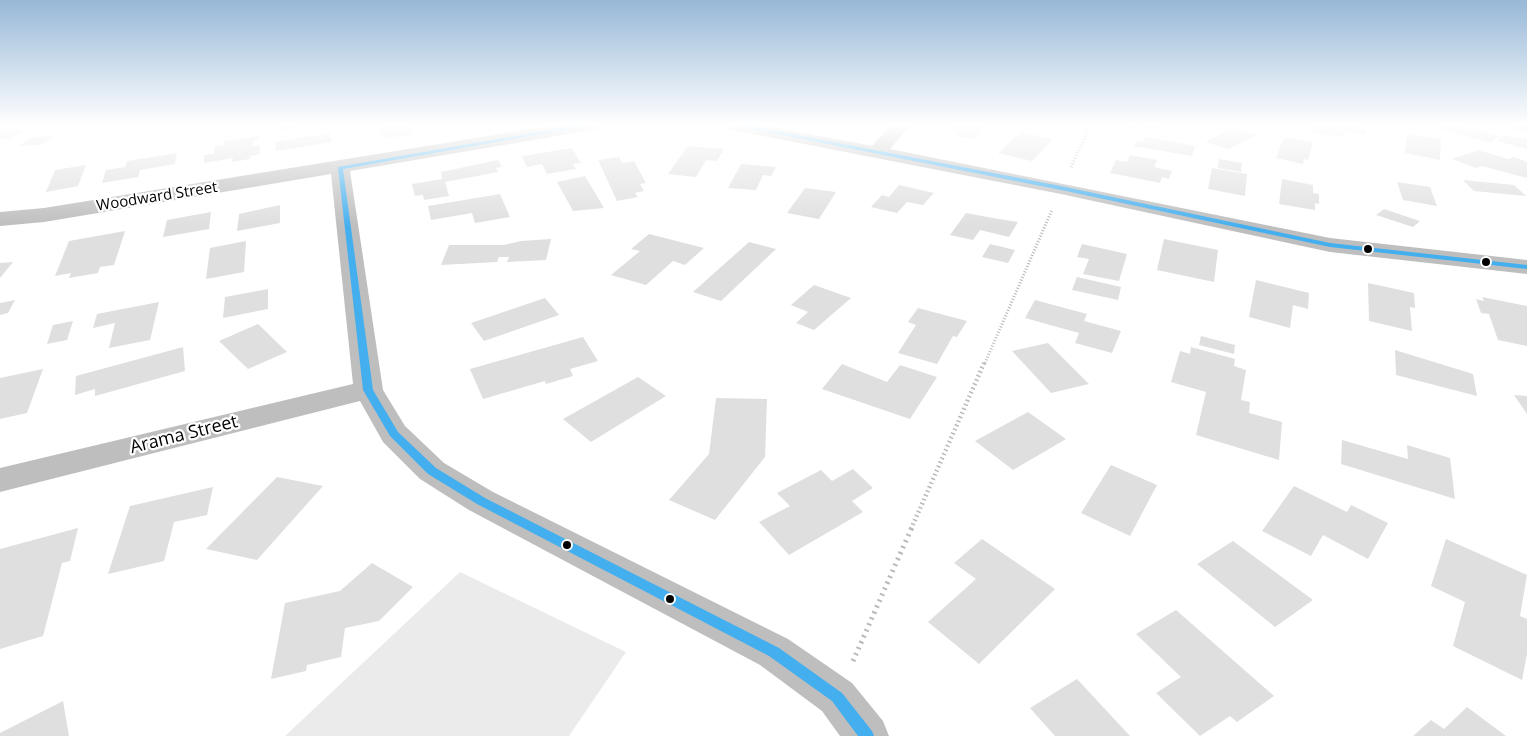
<!DOCTYPE html>
<html>
<head>
<meta charset="utf-8">
<style>
  body { margin:0 }
  canvas { display:block; background:#fff }
</style>
</head>
<body>
<canvas width="1527" height="736"></canvas>
<script>
const g = document.querySelector('canvas').getContext('2d');
g.lineJoin = 'round';
function fill(path, color) { g.fillStyle = color; g.fill(path, 'evenodd'); }
const poly = rows => new Path2D(rows.map(r => 'M' + r).join(''));
function strokePath(path, color, width, dash) { g.strokeStyle = color; g.lineWidth = width; g.lineCap = dash ? 'butt' : 'round'; g.setLineDash(dash || []); g.stroke(path); }
function drawText(font, color, halo, rows, align = 'center') {
  g.font = font + ' "Open Sans",sans-serif'; g.lineWidth = 4.5; g.setLineDash([]); g.textBaseline = 'middle'; g.strokeStyle = halo; g.fillStyle = color; for (const [text, x, y, turn = 0] of rows) {
    g.save(); g.translate(x, y); g.rotate((+turn || 0) * Math.PI / 180); g.textAlign = isNaN(turn) ? turn : align; if (halo) g.strokeText(text, 0, 0); g.fillText(text, 0, 0); g.restore();
  }
}
const green = poly([
  [460,572,626,652,569,736,285,736]
]);
const building = poly([
  [277,124,301,124,301,127,278,131],
  [379,124,409,124,413,134,387,138,385,133,382,134],
  [954,124,994,124,994,125,983,128,975,139,955,136,958,132,950,130],
  [1114,124,1162,124,1161,130,1136,126,1135,129],
  [1311,124,1366,127,1366,135,1343,131,1343,137,1310,132],
  [1430,124,1456,124,1499,136,1491,143,1428,126],
  [1232,127,1258,135,1228,149,1205,142],
  [0,129,26,129,8,139,0,139],
  [1021,132,1053,139,1032,161,998,153],
  [330,133,332,142,276,151,275,142],
  [1407,133,1441,139,1440,160,1405,153],
  [1504,135,1527,139,1527,149,1497,141],
  [53,136,41,145,19,146,32,137],
  [259,136,259,140,253,141,253,146,260,145,260,154,250,156,250,159,232,162,233,158,204,163,204,155,214,154,215,146,224,145,224,141],
  [1146,137,1195,146,1192,156,1134,146,1137,141,1143,142],
  [1284,137,1313,142,1308,160,1304,159,1303,164,1276,158],
  [688,146,724,149,717,161,706,160,696,177,668,174],
  [572,148,581,163,573,164,576,169,547,174,542,164,527,167,522,156],
  [1478,150,1508,159,1514,157,1527,162,1527,178,1482,166,1476,168,1452,159],
  [177,153,175,164,140,170,138,177,102,183,106,170,125,167,127,161],
  [1130,155,1157,160,1154,167,1172,171,1169,179,1162,177,1160,183,1110,173,1116,160,1127,162],
  [619,157,622,163,634,161,646,183,640,184,644,191,635,193,638,197,617,201,598,160],
  [1219,159,1242,163,1241,172,1218,168],
  [498,160,502,167,496,168,498,172,445,182,449,196,424,200,423,195,415,196,412,184,442,179,441,172],
  [741,164,776,167,771,176,763,175,756,190,728,188],
  [86,165,78,186,46,192,55,170],
  [1212,168,1247,174,1245,196,1208,189],
  [585,176,604,208,573,211,557,182],
  [1282,179,1313,185,1313,193,1319,194,1319,204,1315,203,1315,210,1279,204],
  [1463,180,1514,185,1526,196,1474,191],
  [1397,182,1430,187,1437,206,1403,200],
  [899,185,934,193,923,205,907,202,897,213,871,207,882,195,889,197],
  [805,188,836,192,819,219,787,213],
  [500,194,510,217,475,223,472,213,431,220,428,206],
  [280,205,280,223,237,231,239,214],
  [1384,209,1420,221,1413,227,1376,215],
  [211,212,209,229,163,237,167,220],
  [966,213,993,218,1018,222,1009,237,980,230,973,240,950,235],
  [125,231,114,265,100,267,98,273,69,278,71,273,55,276,69,241],
  [649,234,704,248,685,265,673,261,646,285,611,275,640,251,631,249],
  [551,239,546,260,507,262,509,257,499,257,497,262,441,265,449,245,504,245,521,241],
  [1164,239,1218,250,1214,282,1157,270],
  [246,241,244,272,206,279,210,248],
  [749,242,776,249,721,301,693,292],
  [990,244,1015,250,1008,263,982,257],
  [1082,244,1127,254,1119,281,1083,274,1089,259,1077,257],
  [13,262,0,278,0,263],
  [1077,277,1121,287,1118,300,1072,290],
  [1256,280,1309,293,1308,309,1293,305,1290,328,1249,317],
  [1368,283,1414,293,1415,308,1410,307,1412,331,1369,321],
  [814,285,851,298,814,330,796,323,808,312,791,305],
  [268,289,268,309,223,318,225,297],
  [1482,297,1527,306,1527,346,1498,340,1489,314,1481,313,1476,299,1484,301],
  [545,298,559,315,484,341,471,323],
  [15,300,8,313,0,315,0,303],
  [1035,300,1087,314,1084,321,1121,331,1112,353,1075,343,1079,333,1025,318],
  [159,302,150,340,109,348,115,323,93,328,97,314],
  [918,308,967,321,957,337,953,336,937,364,898,353,916,325,908,322],
  [73,321,67,340,47,344,53,325],
  [258,324,287,352,248,369,219,341],
  [1201,336,1235,345,1234,354,1199,345],
  [583,337,598,361,570,369,573,376,546,384,545,381,483,399,470,369],
  [1048,343,1089,384,1051,393,1012,351],
  [183,347,185,371,95,396,95,389,75,395,76,376],
  [1191,347,1235,359,1234,366,1246,370,1241,400,1250,402,1249,413,1282,422,1279,460,1196,435,1206,392,1171,382,1180,351,1190,354],
  [1395,350,1473,374,1477,396,1396,375],
  [842,364,887,382,900,365,937,377,910,419,822,389],
  [43,369,27,413,0,419,0,378],
  [638,377,666,396,591,442,563,419],
  [1514,395,1527,396,1527,414],
  [716,398,767,399,765,457,715,520,669,500,709,454],
  [1028,412,1066,439,1013,470,975,441],
  [1342,440,1408,459,1407,445,1450,458,1455,499,1341,464],
  [1111,465,1157,485,1130,536,1081,513],
  [853,469,873,488,852,501,863,512,789,555,759,522,790,506,777,493,821,470,832,481],
  [277,477,323,486,257,560,206,549],
  [1294,486,1347,512,1351,505,1388,523,1368,559,1323,535,1311,556,1262,531],
  [213,487,207,515,174,522,164,561,108,574,130,506],
  [78,528,70,561,62,563,43,636,0,649,0,549],
  [982,539,1055,589,979,664,928,622,976,579,954,563],
  [1446,539,1527,575,1520,616,1527,619,1527,654,1522,680,1453,646,1465,602,1431,586],
  [1233,541,1313,600,1275,627,1197,564],
  [372,563,413,587,379,621,345,628,341,657,307,665,306,671,271,679,285,603,340,591],
  [1176,610,1274,696,1237,722,1230,716,1200,736,1156,693,1181,677,1136,634],
  [1077,679,1130,736,1055,736,1030,708],
  [63,701,69,736,0,736,0,733],
  [1467,707,1506,736,1413,736,1431,720,1444,729]
]);
const pathFar2 = poly([
  [1071,167,1091,124],
  [985,363,1052,210]
]);
const pathFar1 = poly([
  [911,529,985,361]
]);
const path = poly([
  [853,661,912,527]
]);
const street = poly([
  [562,124,607,124,598,129,350,171,383,390,405,426,444,463,493,492,788,639,852,683,883,721,889,736,840,736,822,711,760,665,469,510,420,479,383,442,360,401,0,492,0,468,353,384,331,174,44,222,0,226,0,212,44,208,562,124],
  [718,124,757,124,872,146,892,124,911,124,890,149,1330,238,1527,260,1527,274,1330,252,1061,194,727,129,718,124],
  [1508,124,1527,124,1527,131,1511,128,1508,124]
]);
const bus1 = poly([
  [584,124,599,124,343,169,373,390,398,432,436,468,485,498,779,648,842,693,872,731,874,736,858,736,832,701,769,656,477,504,428,474,390,436,363,390,338,167,584,124],
  [726,124,740,124,1061,186,1330,243,1527,265,1527,269,1330,247,1061,190,726,124]
]);
const markers = [
  [1368,249,5,"#000"],
  [1486,262,5,"#000"],
  [567,545,5,"#000"],
  [670,599,5,"#000"]
];
const farStreetnames = [
  ["Woodward Street",157,197,-9]
];
const streetNames = [
  ["Arama Street",184,435,-14]
];
fill(green, '#ebebeb');
fill(building, '#dfdfdf');
strokePath(pathFar2, '#b9b9b9', 3, [1, 2]);
strokePath(pathFar1, '#b9b9b9', 4.5, [1.5, 3]);
strokePath(path, '#b9b9b9', 5, [2, 4.5]);
fill(street, '#bebebe');
fill(bus1, '#44afee');
const sky = g.createLinearGradient(0, 0, 0, 227);
sky.addColorStop(0, '#97b8d7');
sky.addColorStop(0.55, '#fff');
sky.addColorStop(1, '#ffffff00');
g.fillStyle = sky;
g.fillRect(0, 0, 1527, 227);
for (const [x, y, r, color] of markers) { const dot = new Path2D(); dot.arc(x, y, r, 0, 2 * Math.PI); g.fillStyle = color; g.fill(dot); strokePath(dot, '#fff', 2); }
drawText('15px', '#000', '#fff', farStreetnames);
drawText('18px', '#000', '#fff', streetNames);
</script>
</body>
</html>
